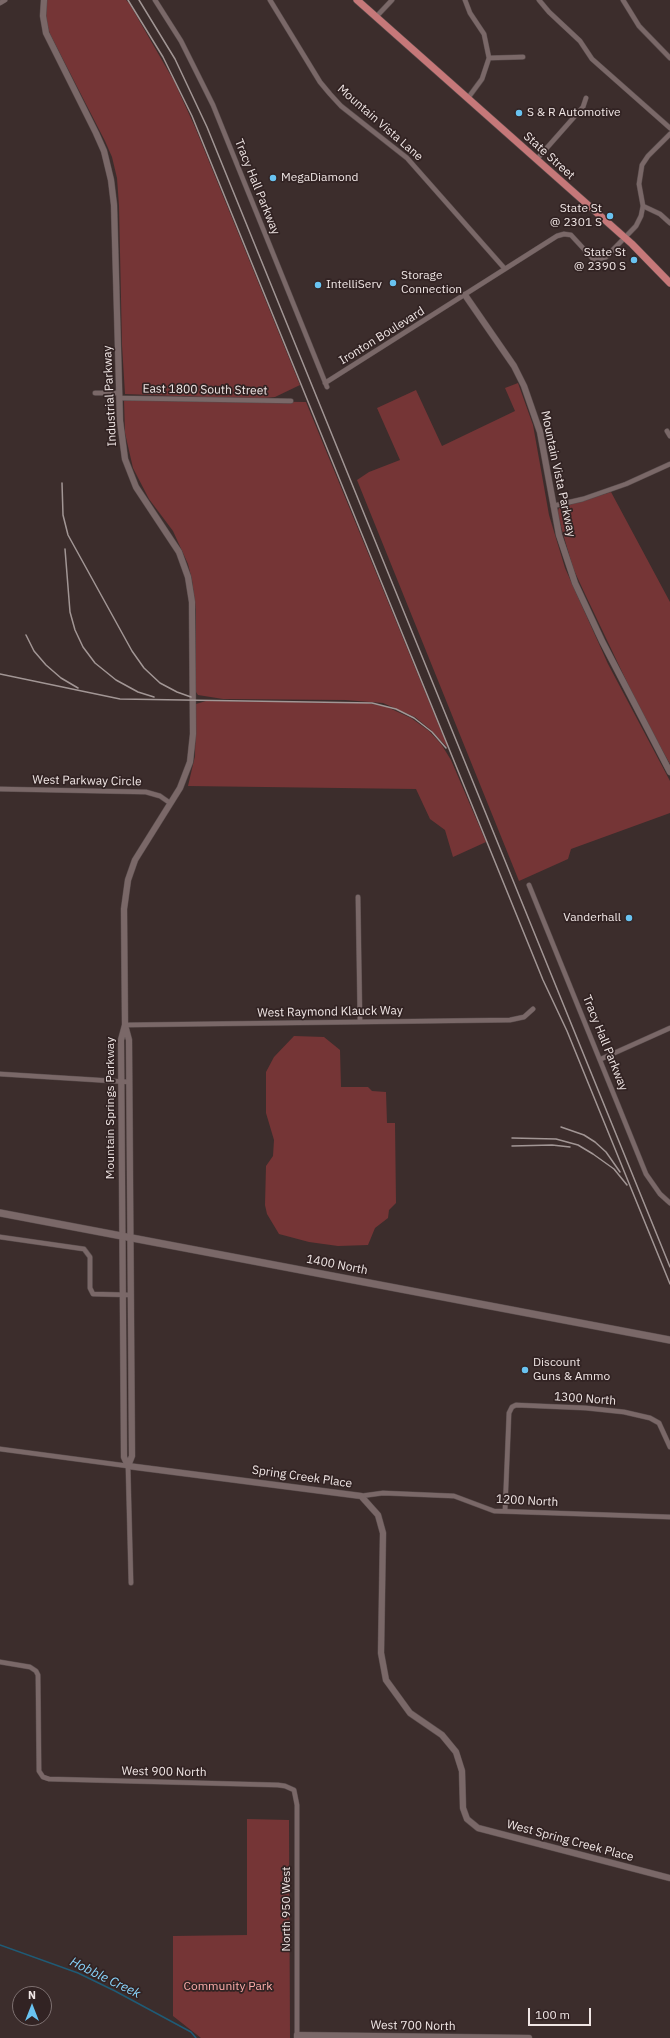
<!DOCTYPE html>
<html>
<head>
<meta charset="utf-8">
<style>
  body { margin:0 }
  #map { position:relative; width:670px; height:2038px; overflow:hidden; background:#3c2d2c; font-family:"IBM Plex Sans",sans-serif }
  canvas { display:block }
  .north { position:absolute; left:12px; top:1986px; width:40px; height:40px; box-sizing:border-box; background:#322323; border:1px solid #7e7171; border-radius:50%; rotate:0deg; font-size:11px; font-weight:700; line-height:16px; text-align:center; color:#f0e6e5 }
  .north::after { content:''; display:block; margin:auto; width:14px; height:18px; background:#69c3f1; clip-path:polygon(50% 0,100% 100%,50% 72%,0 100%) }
  .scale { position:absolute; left:528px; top:2008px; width:63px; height:18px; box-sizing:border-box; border:2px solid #f0e6e5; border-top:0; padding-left:5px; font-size:12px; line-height:14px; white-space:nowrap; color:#f0e6e5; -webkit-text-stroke:3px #322323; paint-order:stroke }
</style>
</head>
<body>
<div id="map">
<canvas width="670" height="2038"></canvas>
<div class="north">N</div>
<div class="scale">100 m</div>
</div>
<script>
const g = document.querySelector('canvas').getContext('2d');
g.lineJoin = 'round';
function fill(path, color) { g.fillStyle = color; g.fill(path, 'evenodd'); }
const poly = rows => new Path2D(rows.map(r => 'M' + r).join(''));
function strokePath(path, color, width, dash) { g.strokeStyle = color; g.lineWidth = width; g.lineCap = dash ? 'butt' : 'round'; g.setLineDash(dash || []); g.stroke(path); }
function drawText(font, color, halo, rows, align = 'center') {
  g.font = font + ' "IBM Plex Sans",sans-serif'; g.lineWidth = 3.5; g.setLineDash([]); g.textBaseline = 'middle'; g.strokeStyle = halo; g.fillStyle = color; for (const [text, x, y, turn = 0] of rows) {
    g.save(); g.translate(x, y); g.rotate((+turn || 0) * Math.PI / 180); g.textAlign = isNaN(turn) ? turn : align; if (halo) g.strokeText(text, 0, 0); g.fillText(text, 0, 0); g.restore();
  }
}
const green = poly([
  [46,0,126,0,129,3,174,81,195,127,300,385,275,397,255,399,125,394,122,345,119,206,117,178,112,157,105,141,50,34,45,18],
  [518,383,533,425,549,515,565,568,608,664,670,781,670,813,571,849,568,859,519,881,357,480,369,472,400,460,377,408,416,390,442,446,515,411,505,388],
  [124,400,306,402,448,748,431,730,415,717,383,703,345,700,223,699,198,695,196,692,196,611,192,580,188,564,173,531,149,499,133,468,125,433],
  [611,492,670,602,670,764,645,720,585,594,573,568,557,513,559,508],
  [206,701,367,703,387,707,411,718,429,731,441,744,451,760,486,842,453,857,445,830,430,819,416,789,188,786,195,756,196,704],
  [294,1036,324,1037,340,1050,341,1087,368,1087,372,1091,386,1092,387,1123,395,1123,396,1203,389,1210,388,1218,375,1228,368,1245,338,1246,309,1242,279,1234,267,1214,265,1205,266,1166,273,1156,274,1140,266,1113,266,1072,274,1057],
  [247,1819,289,1820,290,2038,201,2038,173,2016,173,1936,247,1935]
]);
const stream = poly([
  [0,1945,78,1973,115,1991,191,2032,196,2038]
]);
const minor = poly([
  [155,0,181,41,213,105,327,387],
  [270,0,320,82,330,94,341,106,407,158,505,269],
  [465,0,470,13,484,34,489,58,482,79,468,98],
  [539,0,549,12,580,41,592,59,670,128],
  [623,0,639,26,670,58],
  [0,3,5,0],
  [376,17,392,0],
  [489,58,523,57],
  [537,159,583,107,586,98],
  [643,206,660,214,670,223],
  [325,383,557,236,564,234,571,235,594,260,606,257,636,226,641,216,643,206,639,184,642,165,648,156,670,134],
  [95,393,119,393],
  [119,398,291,401],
  [667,431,670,436],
  [553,506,583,499,626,484,670,464],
  [0,789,146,792,160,796,170,803],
  [529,885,646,1174,660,1194,670,1203],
  [358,897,360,1022],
  [125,1025,510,1020,524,1017,533,1009],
  [601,1059,670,1028],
  [0,1074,129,1082],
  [0,1237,84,1249,90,1257,90,1288,93,1294,131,1295],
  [0,1449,128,1466,131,1583],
  [361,1496,383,1493,454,1496,494,1511,670,1517],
  [505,1511,509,1413,512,1407,516,1405,586,1408,624,1412,650,1418,659,1423,670,1447],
  [0,1662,30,1667,36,1671,38,1675,39,1771,43,1777,49,1779,278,1785,285,1786,294,1790,297,1805,297,2035]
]);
const tertiary = poly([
  [44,0,43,16,46,33,96,133,104,151,111,180,114,205,120,421,125,459,136,487,179,552,188,577,192,602,193,734,190,762,180,788,135,860,128,880,124,909,125,1025,121,1040,124,1457,128,1466],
  [465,295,514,366,524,386,540,432,559,535,575,583,602,641,670,772],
  [125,1025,129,1040,132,1456,128,1466],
  [128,1466,361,1496,378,1515,383,1533,381,1653,386,1680,410,1713,442,1735,456,1752,462,1771,463,1808,467,1819,478,1828,670,1878],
  [297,2038,297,2035,529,2038]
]);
const secondary = poly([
  [0,1213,670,1340]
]);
const primary = poly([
  [357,0,632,244,670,283]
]);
const rail = poly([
  [128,0,163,57,192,116,543,980,567,1031,670,1284],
  [139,0,175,59,207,127,670,1267],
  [62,483,63,515,68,535,132,651,144,668,160,683,177,692,191,697],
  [65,549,70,612,75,630,83,647,95,663,116,680,138,692,154,697],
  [26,635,34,651,46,665,61,678,78,688],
  [0,674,120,699,372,703,396,709,414,718,432,732,446,748],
  [561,1127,584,1135,595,1142,606,1152,620,1172],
  [512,1138,556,1139,578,1145,593,1154,614,1169,627,1185],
  [512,1146,552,1145,570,1147]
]);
const markers = [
  [519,113,4,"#69c3f1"],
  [273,178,4,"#69c3f1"],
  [610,216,4,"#69c3f1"],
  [634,260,4,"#69c3f1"],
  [393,283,4,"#69c3f1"],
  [318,285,4,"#69c3f1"],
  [629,918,4,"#69c3f1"],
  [525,1370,4,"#69c3f1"]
];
const poiNames = [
  ["S & R Automotive",527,113],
  ["MegaDiamond",281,178],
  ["State St",602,209,"right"],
  ["@ 2301 S",602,223,"right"],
  ["State St",626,253,"right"],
  ["@ 2390 S",626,267,"right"],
  ["Storage",401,276],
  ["Connection",401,290],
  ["IntelliServ",326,285],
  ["Vanderhall",621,918,"right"],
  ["Discount",533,1363],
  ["Guns & Ammo",533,1377]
];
const streetNames = [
  ["Mountain Vista Lane",380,123,41],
  ["State Street",549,156,42],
  ["Tracy Hall Parkway",257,187,68],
  ["Ironton Boulevard",382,336,-32],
  ["East 1800 South Street",205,390,1],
  ["Industrial Parkway",110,396,-93],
  ["Mountain Vista Parkway",558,474,78],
  ["West Parkway Circle",87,781,1],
  ["West Raymond Klauck Way",330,1012,-1],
  ["Tracy Hall Parkway",605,1043,68],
  ["Mountain Springs Parkway",111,1108,-90],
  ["1400 North",337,1265,11],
  ["1300 North",585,1399,4],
  ["Spring Creek Place",302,1477,8],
  ["1200 North",527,1501,3],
  ["West 900 North",164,1772,1],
  ["West Spring Creek Place",570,1841,15],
  ["North 950 West",287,1909,-90],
  ["West 700 North",413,2026,1]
];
const parkNames = [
  ["Community Park",228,1987]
];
const waterNames = [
  ["Hobble Creek",105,1978,26]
];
fill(green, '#753536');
strokePath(stream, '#1f5b76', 1.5);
strokePath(minor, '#584b4b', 5.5);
strokePath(tertiary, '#584b4b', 7);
strokePath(secondary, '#584b4b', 8);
strokePath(primary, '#584b4b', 8);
strokePath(minor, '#7a6868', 4.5);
strokePath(tertiary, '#7a6868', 6);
strokePath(secondary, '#7a6868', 7);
strokePath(primary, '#c67879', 7);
strokePath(rail, '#a29695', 1.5);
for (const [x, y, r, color] of markers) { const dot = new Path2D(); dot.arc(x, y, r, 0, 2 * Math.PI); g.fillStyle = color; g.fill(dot); strokePath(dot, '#322323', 1.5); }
drawText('12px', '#f0e6e5', '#322323', poiNames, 'left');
drawText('12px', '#f0e6e5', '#322323', streetNames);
drawText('12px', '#fbacaa', '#322323', parkNames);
drawText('italic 13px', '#89d5fd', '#322323', waterNames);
</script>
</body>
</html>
